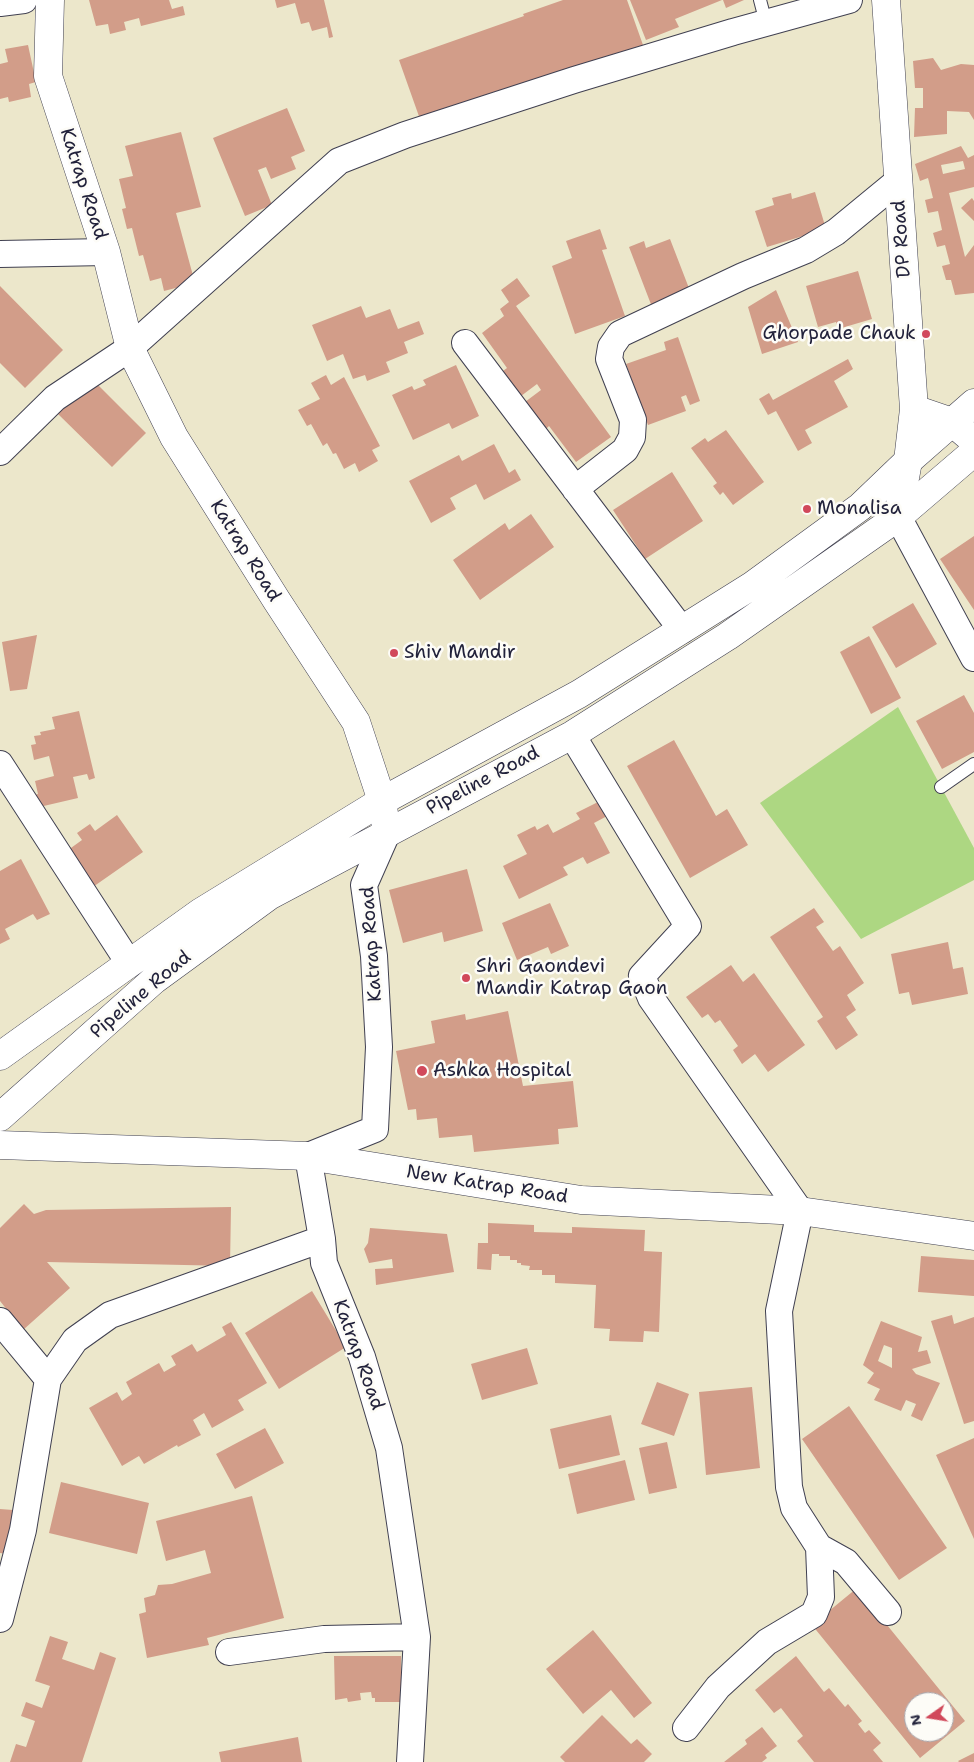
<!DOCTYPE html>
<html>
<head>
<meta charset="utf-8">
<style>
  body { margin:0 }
  #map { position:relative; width:974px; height:1762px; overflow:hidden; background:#ece7cb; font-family:"Shantell Sans",sans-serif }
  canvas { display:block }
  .north { position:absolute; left:904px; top:1692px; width:50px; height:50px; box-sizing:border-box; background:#fdfcf7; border:1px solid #a5a5ac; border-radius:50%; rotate:257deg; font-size:14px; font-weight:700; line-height:20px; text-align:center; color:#22223b }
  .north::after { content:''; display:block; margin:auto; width:18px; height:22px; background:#d1495b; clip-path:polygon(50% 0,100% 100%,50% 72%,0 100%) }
</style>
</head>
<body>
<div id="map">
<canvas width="974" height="1762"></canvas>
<div class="north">N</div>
</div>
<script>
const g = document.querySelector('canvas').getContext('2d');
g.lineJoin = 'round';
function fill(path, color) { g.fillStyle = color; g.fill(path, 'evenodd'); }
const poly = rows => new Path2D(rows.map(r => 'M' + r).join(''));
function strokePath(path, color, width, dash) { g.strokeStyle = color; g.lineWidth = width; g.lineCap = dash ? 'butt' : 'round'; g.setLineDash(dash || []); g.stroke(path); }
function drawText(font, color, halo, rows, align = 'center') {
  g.font = font + ' "Shantell Sans",sans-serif'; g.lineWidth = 5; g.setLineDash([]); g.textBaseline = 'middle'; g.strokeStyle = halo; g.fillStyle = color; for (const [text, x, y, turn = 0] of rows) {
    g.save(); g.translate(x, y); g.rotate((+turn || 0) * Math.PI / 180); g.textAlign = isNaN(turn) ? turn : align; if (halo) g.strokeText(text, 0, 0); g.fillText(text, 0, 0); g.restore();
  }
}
const green = poly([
  [898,707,974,848,974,880,861,939,760,803]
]);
const building = poly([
  [89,0,169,0,172,9,183,6,185,15,141,26,139,18,124,22,126,30,110,34,108,24,96,26],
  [275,0,324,0,333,37,329,38,327,27,312,31,309,22,301,24,295,3,277,8],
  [563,0,627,0,643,45,421,122,399,60,524,16,523,14],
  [630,0,722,0,675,19,679,27,646,40],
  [723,0,744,0,726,8],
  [28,45,36,82,29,84,31,97,9,102,8,97,0,99,0,64,8,62,5,49],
  [933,58,941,70,961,64,974,65,974,120,969,112,947,111,947,134,914,137,915,108,923,108,923,88,915,88,913,61],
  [287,108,305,151,291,157,296,169,271,179,266,167,258,170,272,205,245,216,213,138],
  [181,132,201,207,176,213,195,283,164,291,161,278,150,281,143,255,139,256,132,228,127,229,122,209,126,208,119,179,133,176,125,146],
  [961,146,968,158,974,155,974,187,949,193,965,257,974,245,974,293,955,295,951,280,946,280,942,266,950,264,945,245,937,247,933,233,942,230,938,211,928,213,925,200,933,198,928,178,920,181,915,164],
  [963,161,965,169,943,174,941,165],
  [815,192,826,229,767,247,755,211,774,205,772,198,791,193,792,199],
  [972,198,974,201,974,221,961,208],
  [600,229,607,249,602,250,625,316,575,334,552,266,572,258,566,241],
  [670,239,692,296,652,307,629,247,644,241,646,248],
  [858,271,872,319,838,329,836,322,818,327,806,286],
  [517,278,530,296,516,306,611,437,576,462,549,426,545,430,525,402,541,390,537,384,521,396,503,371,507,368,482,333,504,316,500,309,509,302,501,290],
  [0,286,63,350,25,388,0,363],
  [776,290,798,342,762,354,748,307],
  [361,306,366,318,390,309,398,329,419,321,424,334,404,342,408,353,386,362,390,372,367,381,365,375,353,379,343,354,327,361,312,325],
  [678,337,700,401,690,405,686,395,681,397,686,411,648,425,626,364,666,350,664,342],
  [848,359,853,369,834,381,848,407,805,430,812,443,798,451,776,411,768,415,759,399,769,393,773,400],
  [456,365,479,416,452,429,449,423,413,440,392,395,412,386,414,390,426,385,423,380],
  [326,375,331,385,344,377,380,446,372,450,378,461,359,472,355,463,344,469,336,453,333,454,327,443,323,446,311,424,307,426,298,410,320,399,311,383],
  [91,378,146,433,112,467,57,413],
  [726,430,764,482,733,505,723,492,720,495,713,486,717,483,691,448,705,438,708,442],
  [494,444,509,473,515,469,521,480,484,500,476,484,450,498,456,509,431,523,409,481,459,455,462,461],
  [672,472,703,521,645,559,613,510],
  [531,514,554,547,480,600,453,560,505,523,509,530],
  [974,536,974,610,940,559],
  [913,603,937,644,896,668,872,627],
  [37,635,27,689,10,691,2,642],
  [869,636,901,698,871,714,840,652],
  [964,695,974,713,974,752,942,769,916,721],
  [79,711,95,778,89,780,87,774,73,777,78,798,35,808,32,796,38,794,35,781,54,776,49,756,34,760,31,745,36,744,34,736,41,735,40,732,55,729,52,717],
  [674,740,716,816,727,809,748,845,690,878,627,766],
  [602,800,609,815,594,823,610,853,587,864,583,857,563,867,568,875,519,899,503,866,527,854,517,835,535,826,537,830,548,824,553,833,580,819,576,813],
  [117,815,143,852,90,889,64,853,82,840,77,833,90,824,95,831],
  [21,859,50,914,37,920,33,914,5,929,10,939,0,944,0,871],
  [467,869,483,931,444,942,442,932,403,943,389,890],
  [550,903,569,946,551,954,548,947,517,960,502,923],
  [814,908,824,922,816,927,833,951,840,946,864,983,847,995,856,1010,846,1017,858,1035,836,1050,817,1021,823,1017,770,937],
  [948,942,953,969,963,967,968,994,912,1005,909,992,899,994,891,954],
  [731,965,743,982,754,973,805,1045,768,1072,755,1054,742,1064,733,1050,738,1046,720,1020,715,1023,708,1014,702,1018,686,997],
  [508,1011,523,1086,573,1081,578,1127,558,1129,559,1144,474,1152,472,1135,439,1138,437,1118,417,1120,416,1109,408,1110,396,1051,435,1043,431,1021,465,1014,466,1020],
  [24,1204,34,1214,46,1210,231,1207,230,1266,47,1262,70,1288,23,1330,0,1301,0,1228],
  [488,1223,534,1225,534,1232,572,1233,572,1227,645,1230,644,1251,662,1252,659,1332,644,1331,643,1342,609,1341,610,1329,594,1328,596,1285,555,1283,555,1275,542,1275,542,1270,529,1270,530,1266,521,1265,521,1263,517,1263,517,1260,510,1260,510,1256,499,1256,499,1254,492,1254,491,1270,477,1269,478,1243,488,1243],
  [370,1228,447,1234,454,1272,376,1285,375,1269,393,1268,392,1259,369,1263,364,1249,368,1243],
  [921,1256,974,1260,974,1296,918,1292],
  [312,1291,346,1347,279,1389,245,1333],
  [952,1315,954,1324,974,1317,974,1421,964,1424,931,1321],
  [881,1321,922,1337,918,1352,927,1350,931,1363,912,1369,916,1374,940,1383,922,1421,911,1416,916,1404,906,1400,901,1411,874,1400,880,1389,867,1383,874,1373,863,1365],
  [884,1345,892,1348,892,1368,878,1361],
  [231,1322,267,1383,238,1400,244,1410,212,1428,204,1413,193,1420,201,1435,178,1447,177,1445,144,1464,139,1456,122,1466,89,1408,117,1392,122,1401,132,1394,126,1382,159,1363,164,1372,176,1365,171,1356,192,1344,197,1352,226,1335,222,1327],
  [527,1348,538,1384,482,1400,471,1364],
  [657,1382,689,1394,674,1436,641,1424],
  [752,1387,760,1468,706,1475,699,1392],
  [849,1406,947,1548,899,1580,802,1439],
  [611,1415,620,1455,559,1469,550,1429],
  [265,1428,284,1463,235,1489,216,1454],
  [974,1438,974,1539,936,1455],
  [667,1442,677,1488,649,1494,639,1448],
  [625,1460,635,1500,577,1514,568,1474],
  [61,1482,149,1503,137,1554,49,1533],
  [252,1496,284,1618,207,1638,209,1645,147,1658,139,1614,146,1612,144,1598,155,1595,158,1585,172,1584,211,1573,205,1550,166,1561,156,1521],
  [0,1509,13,1510,8,1554,0,1553],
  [857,1588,965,1721,920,1758,812,1625],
  [914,1702,944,1702,944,1732,914,1732],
  [593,1630,652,1703,634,1718,611,1690,583,1714,546,1669],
  [50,1636,68,1642,62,1659,94,1670,100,1652,116,1658,82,1762,10,1762,16,1744,26,1747,35,1721,21,1716,26,1702,42,1708,50,1686,35,1681],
  [334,1656,401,1656,401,1702,375,1702,375,1698,372,1698,371,1692,360,1693,361,1700,348,1702,347,1698,335,1700],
  [796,1656,824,1692,829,1688,845,1707,848,1704,862,1721,858,1724,865,1733,869,1730,881,1743,873,1750,883,1762,814,1762,797,1741,803,1736,781,1708,774,1713,755,1690],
  [602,1715,631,1744,637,1739,652,1754,644,1762,565,1762,560,1757],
  [762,1727,777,1746,765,1755,767,1758,762,1762,724,1762,747,1744,745,1740],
  [298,1737,302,1762,221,1762,219,1752],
  [974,1753,974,1762,959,1762,958,1761]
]);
const lane = poly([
  [760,0,766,23],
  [941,787,974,764]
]);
const street = poly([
  [0,3,24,0],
  [0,254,106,252],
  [465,343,682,630],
  [0,452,55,398,130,348,339,161,405,135,574,80,733,32,849,0],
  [575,489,625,450,632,437,633,420,609,359,611,347,620,334,743,276,806,250,836,232,898,181],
  [898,517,974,658],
  [572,735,688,926,642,976,651,998,800,1211,779,1311,789,1487,794,1508,819,1547,846,1562,888,1612],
  [0,764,129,963],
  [387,833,364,885,374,956,379,1047,375,1129,308,1156,322,1239,324,1263,362,1357,389,1448,417,1637,410,1762],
  [0,1321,48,1379],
  [0,1619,23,1530,48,1379,75,1340,110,1315,322,1239],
  [229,1652,324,1639,417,1637],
  [686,1728,718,1687,767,1642,814,1614,821,1597,819,1547]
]);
const secondary = poly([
  [50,0,48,76,106,252,130,348,174,437,277,601,356,722,382,801,387,833],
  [886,0,914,409,952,422,974,441],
  [898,517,908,461,914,409],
  [0,1145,308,1156,581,1200,800,1211,974,1236]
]);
const primary = poly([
  [0,1056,201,912,382,801,579,694,753,585,860,507,908,461,974,403],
  [0,1117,154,980,269,896,572,735,728,636,898,517,974,452]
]);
const markers = [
  [926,334,5,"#d1495b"],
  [807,509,5,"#d1495b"],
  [394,653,5,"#d1495b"],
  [466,978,5,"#d1495b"],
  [422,1071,6,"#d1495b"]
];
const streetNames = [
  ["Katrap Road",83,184,72],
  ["DP Road",902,239,-94],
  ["Katrap Road",245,551,58],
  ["Pipeline Road",483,781,-28],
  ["Katrap Road",372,944,-94],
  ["Pipeline Road",141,995,-40],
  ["New Katrap Road",487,1185,9],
  ["Katrap Road",358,1355,70]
];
const poiNames = [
  ["Ghorpade Chauk",916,334,"right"],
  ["Monalisa",817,509],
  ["Shiv Mandir",404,653],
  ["Shri Gaondevi",476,967],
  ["Mandir Katrap Gaon",476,989],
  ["Ashka Hospital",433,1071]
];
fill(green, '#add782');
fill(building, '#d29d89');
strokePath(lane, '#404051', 14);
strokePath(street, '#404051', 28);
strokePath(secondary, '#404051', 29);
strokePath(primary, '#404051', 29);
strokePath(lane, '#fff', 12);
strokePath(street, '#fff', 26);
strokePath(secondary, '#fff', 28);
strokePath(primary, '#fff', 28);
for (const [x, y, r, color] of markers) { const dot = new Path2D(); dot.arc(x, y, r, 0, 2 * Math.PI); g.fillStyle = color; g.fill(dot); strokePath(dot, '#fdfcf7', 2); }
drawText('19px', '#22223b', '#fdfcf7', streetNames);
drawText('19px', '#22223b', '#fdfcf7', poiNames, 'left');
</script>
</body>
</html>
